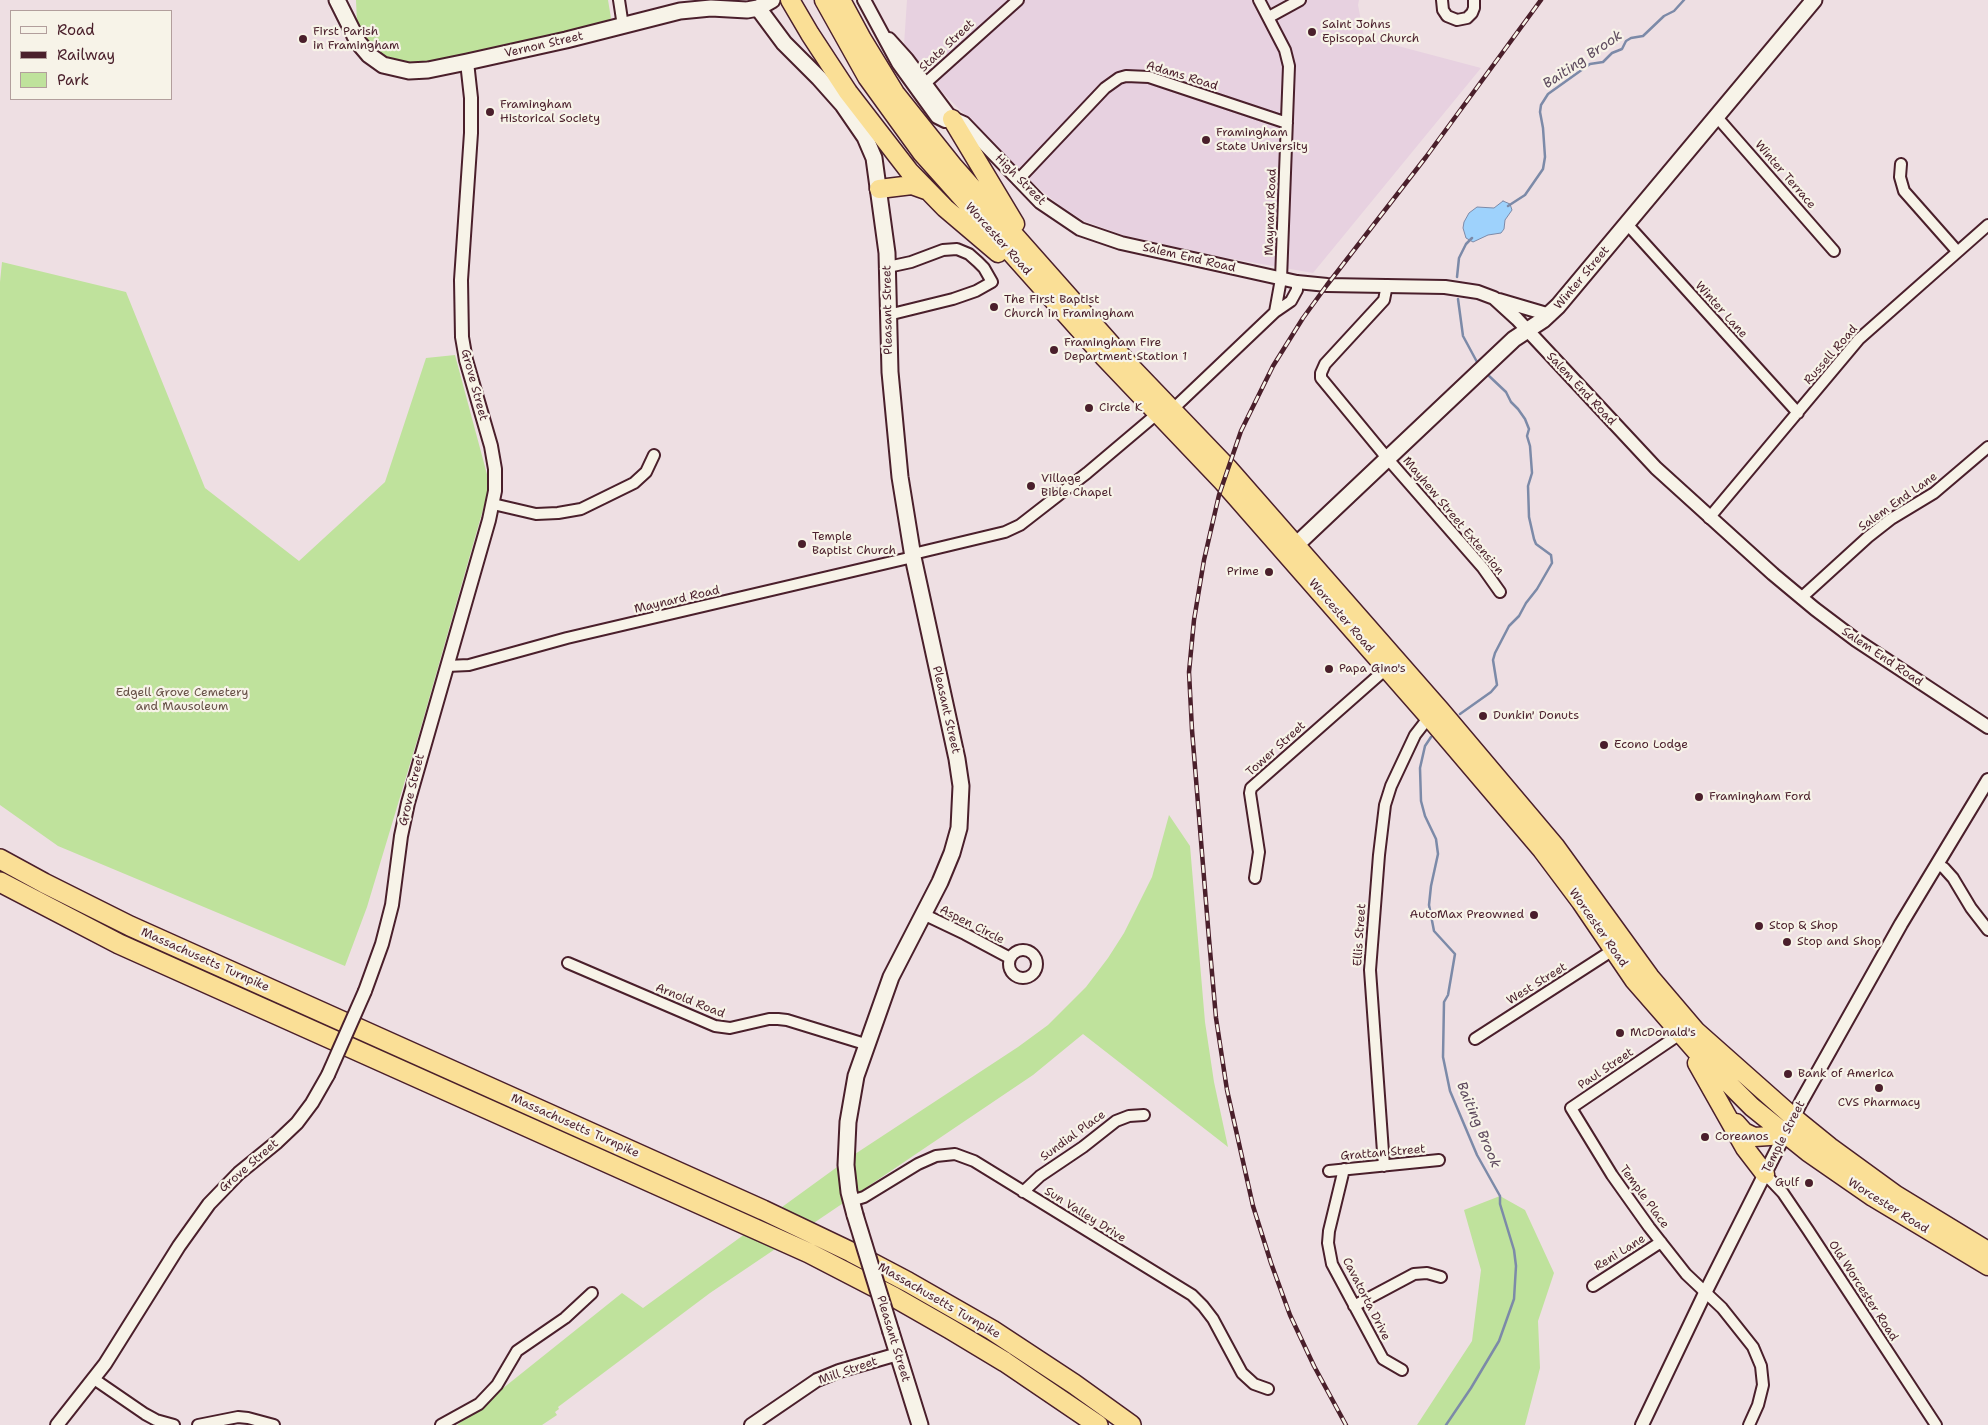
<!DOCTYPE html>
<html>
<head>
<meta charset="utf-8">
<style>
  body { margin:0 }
  #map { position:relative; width:1988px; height:1425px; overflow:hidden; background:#eedfe3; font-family:"Shantell Sans",sans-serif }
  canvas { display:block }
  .legend { position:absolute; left:10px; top:10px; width:162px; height:90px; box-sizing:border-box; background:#f7f3e8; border:1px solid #b29e9c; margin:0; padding:6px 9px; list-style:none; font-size:15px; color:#4a1f2b }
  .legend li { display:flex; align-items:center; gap:10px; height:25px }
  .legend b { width:25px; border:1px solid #b29e9c }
</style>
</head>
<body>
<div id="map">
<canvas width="1988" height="1425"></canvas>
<ul class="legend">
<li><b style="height:6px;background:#f7f3e8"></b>Road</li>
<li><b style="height:6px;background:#4a1f2b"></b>Railway</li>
<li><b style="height:14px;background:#bfe29c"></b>Park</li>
</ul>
</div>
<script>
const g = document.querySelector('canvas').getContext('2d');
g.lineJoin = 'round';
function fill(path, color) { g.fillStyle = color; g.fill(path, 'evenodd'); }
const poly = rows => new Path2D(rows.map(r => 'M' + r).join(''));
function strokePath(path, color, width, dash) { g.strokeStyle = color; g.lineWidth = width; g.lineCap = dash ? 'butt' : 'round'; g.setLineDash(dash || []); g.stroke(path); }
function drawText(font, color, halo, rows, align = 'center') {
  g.font = font + ' "Shantell Sans",sans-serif'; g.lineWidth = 4.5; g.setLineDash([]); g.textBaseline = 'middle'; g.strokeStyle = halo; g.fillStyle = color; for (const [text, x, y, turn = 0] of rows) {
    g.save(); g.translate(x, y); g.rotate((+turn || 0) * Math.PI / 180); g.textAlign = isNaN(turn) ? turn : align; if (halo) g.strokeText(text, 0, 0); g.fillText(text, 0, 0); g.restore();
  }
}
const built = poly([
  [907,0,1359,0,1358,5,1364,37,1481,68,1313,273,1216,256,1123,235,1084,221,1059,205,1035,185,944,94,904,45]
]);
const green = poly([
  [356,0,608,0,611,18,606,24,428,64,408,64,387,59,379,54,365,42,357,23],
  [2,262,126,292,205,488,299,561,385,482,426,358,455,355,488,478,488,492,419,734,367,907,345,966,58,846,0,805,0,282],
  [1169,815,1190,846,1205,1022,1214,1082,1228,1147,1083,1034,1033,1075,710,1293,558,1407,559,1409,555,1412,557,1415,542,1425,457,1425,622,1293,643,1308,855,1154,1018,1047,1048,1025,1086,987,1108,958,1124,933,1152,877],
  [1500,1196,1525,1210,1554,1273,1538,1321,1540,1368,1525,1425,1417,1425,1472,1341,1481,1270,1464,1210]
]);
const water = poly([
  [1503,201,1510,204,1512,210,1505,220,1504,229,1501,233,1488,235,1473,242,1466,238,1463,228,1464,222,1469,213,1477,207,1494,208,1503,201]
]);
const stream = poly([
  [1508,206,1525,195,1543,169,1545,157,1543,128,1540,112,1541,105,1548,94,1590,64,1603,62,1612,53,1622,49,1626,41,1631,38,1643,36,1664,16,1674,11,1684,0],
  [1457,277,1459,258,1466,244,1472,238],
  [1458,299,1463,336,1477,362],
  [1460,714,1491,692,1497,685,1493,660,1495,653,1509,626,1519,616,1526,603,1537,589,1552,563,1551,555,1536,544,1534,539,1529,517,1528,486,1532,473,1530,446,1527,436,1529,429,1525,419,1518,409,1511,402,1506,392,1488,375],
  [1431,737,1425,746,1420,768,1421,801,1425,816,1436,839,1438,854,1431,886,1429,905,1434,931,1455,954,1448,995,1444,1002,1443,1057,1450,1091,1477,1155,1500,1196,1500,1204,1514,1250,1516,1266,1514,1299,1499,1341,1471,1388,1446,1425]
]);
const minor = poly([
  [619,0,623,26],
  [1259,0,1285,50,1289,66,1281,279,1275,312],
  [1442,0,1443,10,1447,16,1457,20,1467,18,1472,13,1474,8,1474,0],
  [1269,17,1300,0],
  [920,88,1018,0],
  [1716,116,1834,251],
  [1901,164,1900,177,1904,191,1957,251],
  [1018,180,1105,88,1119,78,1126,76,1149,77,1287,123],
  [1627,224,1798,413],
  [888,267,911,262,943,250,957,249,969,254,978,262,984,268,992,282,976,291,953,299,888,315],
  [1387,285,1384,300,1325,364,1321,373,1321,378,1387,458,1483,568,1500,592],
  [1173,409,1275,312,1291,301,1297,290,1297,282],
  [493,504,536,514,558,513,581,509,634,483,646,472,654,455],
  [1709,518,1859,339,1988,225],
  [913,554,1005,532,1020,525,1087,473,1158,413],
  [1801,598,1868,537,1891,519,1934,493,1988,447],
  [447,666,469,665,567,638,913,557],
  [1937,864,1944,868,1953,878,1971,908,1988,930],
  [1255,878,1259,852,1250,793,1251,788,1387,668],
  [923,914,965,934,1010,958],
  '1009 964a14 14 0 1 1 28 0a14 14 0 1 1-28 0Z',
  [568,963,715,1026,730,1028,769,1019,778,1019,787,1020,865,1044],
  [1680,1034,1571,1108,1612,1175,1649,1227,1686,1274,1722,1308,1753,1347,1761,1366,1763,1385,1758,1405,1749,1425],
  [1475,1039,1613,950],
  [1384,1166,1370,970,1379,855,1385,805,1391,786,1415,735,1429,717],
  [1344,1169,1329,1231,1328,1243,1332,1264,1383,1359,1402,1370],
  [1329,1171,1439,1160],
  [1765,1174,1783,1193,1808,1230,1936,1425],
  [1023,1192,1040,1176,1083,1147,1116,1121,1129,1116,1144,1115],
  [851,1201,864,1197,918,1164,936,1156,955,1154,974,1161,1192,1295,1203,1306,1213,1319,1242,1373,1254,1384,1268,1389],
  [1593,1286,1661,1242],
  [1354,1306,1414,1274,1427,1273,1441,1277],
  [94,1379,145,1414,156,1420,174,1425],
  [198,1425,238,1417,248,1418,274,1425],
  [441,1425,479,1404,497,1385,517,1351,565,1318,592,1293]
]);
const tertiary = poly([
  [864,0,898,63,937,117,945,121,955,119,964,123,1040,202,1080,229,1121,243,1297,282,1327,285,1445,287,1478,292,1494,298,1517,319,1656,468,1773,574,1815,609,1856,640,1988,727],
  [889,39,907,59,952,119],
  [1499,300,1550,315],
  [365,991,382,944,392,905,401,836,408,803,489,520,495,491,495,469,491,446,466,360,462,337,461,280,471,133,471,98,467,62],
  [57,1425,105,1364,179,1246,209,1204,239,1173,277,1142,297,1123,312,1103,328,1075],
  [751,1425,817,1380,839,1371,898,1354],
  [1642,1425,1705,1293,1801,1102,1901,924,1988,780]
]);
const secondary = poly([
  [337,0,358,42,369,55,383,65,409,71,428,70,467,62,566,40,680,11,711,8,747,10,758,8,772,0],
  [758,8,784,43,819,78,843,105,865,137,874,158,887,253,890,372,900,477,913,557,957,759,961,786,959,828,952,853,940,882,891,977,856,1076,848,1122,846,1165,849,1192,855,1215],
  [1296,545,1514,339,1543,320,1558,306,1814,0],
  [891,1332,920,1425]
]);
const trunk = poly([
  [790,0,810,34,848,92,909,171,945,208,998,253],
  [824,0,867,77,922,153,1104,357,1223,482,1429,717,1542,850,1581,902,1634,980,1696,1051,1752,1107,1808,1152,1873,1197,1988,1266],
  [841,0,862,39,895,93,954,167,1133,369,1228,468,1441,711,1555,846,1650,977,1696,1031,1793,1117,1830,1147,1896,1195,1988,1251],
  [952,119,1015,224],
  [879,189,912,185,926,190],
  [1697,1063,1745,1148,1765,1174],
  [1736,1123,1744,1132,1754,1137,1785,1135]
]);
const motorway = poly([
  [0,859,44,883,130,926,763,1210,851,1252,908,1282,992,1330,1074,1384,1131,1425],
  [0,882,119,944,809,1253,894,1297,950,1329,1005,1362,1098,1425]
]);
const rail = poly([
  [1346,1425,1314,1366,1290,1315,1271,1263,1253,1206,1227,1090,1216,1018,1209,939,1192,730,1189,672,1194,620,1204,560,1219,495,1241,431,1273,366,1303,318,1327,285,1426,157,1541,0]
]);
const tertiaryBridge = poly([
  [328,1075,365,991]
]);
const secondaryBridge = poly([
  [855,1215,891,1332]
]);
const markers = [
  [1312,32,5,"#4a1f2b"],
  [303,39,5,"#4a1f2b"],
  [490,112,5,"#4a1f2b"],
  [1206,140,5,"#4a1f2b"],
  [994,307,5,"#4a1f2b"],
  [1054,350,5,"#4a1f2b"],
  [1089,408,5,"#4a1f2b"],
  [1031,486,5,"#4a1f2b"],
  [802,544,5,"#4a1f2b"],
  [1269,572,5,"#4a1f2b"],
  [1329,669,5,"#4a1f2b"],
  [1483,716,5,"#4a1f2b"],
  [1604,745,5,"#4a1f2b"],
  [1699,797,5,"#4a1f2b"],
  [1534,915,5,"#4a1f2b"],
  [1759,926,5,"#4a1f2b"],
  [1787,942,5,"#4a1f2b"],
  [1620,1033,5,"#4a1f2b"],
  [1788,1074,5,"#4a1f2b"],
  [1879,1088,5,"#4a1f2b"],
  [1705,1137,5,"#4a1f2b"],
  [1809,1183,5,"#4a1f2b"]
];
const poiNames = [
  ["Saint Johns",1322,25],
  ["Episcopal Church",1322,39],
  ["First Parish",313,32],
  ["in Framingham",313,46],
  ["Framingham",500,105],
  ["Historical Society",500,119],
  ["Framingham",1216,133],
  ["State University",1216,147],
  ["The First Baptist",1004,300],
  ["Church in Framingham",1004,314],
  ["Framingham Fire",1064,343],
  ["Department Station 1",1064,357],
  ["Circle K",1099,408],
  ["Village",1041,479],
  ["Bible Chapel",1041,493],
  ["Temple",812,537],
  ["Baptist Church",812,551],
  ["Prime",1259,572,"right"],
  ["Papa Gino's",1339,669],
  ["Dunkin' Donuts",1493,716],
  ["Econo Lodge",1614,745],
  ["Framingham Ford",1709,797],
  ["AutoMax Preowned",1524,915,"right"],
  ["Stop & Shop",1769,926],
  ["Stop and Shop",1797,942],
  ["McDonald's",1630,1033],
  ["Bank of America",1798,1074],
  ["CVS Pharmacy",1879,1103,"center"],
  ["Coreanos",1715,1137],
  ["Gulf",1799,1183,"right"]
];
const streetNames = [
  ["Vernon Street",544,45,-13],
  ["State Street",947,46,-43],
  ["Adams Road",1182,76,17],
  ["Winter Terrace",1785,175,49],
  ["High Street",1020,180,45],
  ["Maynard Road",1271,212,-88],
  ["Worcester Road",998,239,48],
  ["Salem End Road",1189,258,13],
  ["Winter Street",1582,278,-50],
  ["Pleasant Street",888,310,-91],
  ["Winter Lane",1721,310,48],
  ["Russell Road",1831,355,-49],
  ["Grove Street",474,385,75],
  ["Salem End Road",1581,389,47],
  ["Salem End Lane",1898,502,-35],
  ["Mayhew Street Extension",1453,516,50],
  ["Maynard Road",677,600,-13],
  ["Worcester Road",1341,616,49],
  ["Salem End Road",1882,657,34],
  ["Pleasant Street",946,710,77],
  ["Tower Street",1276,749,-42],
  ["Grove Street",412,790,-76],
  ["Aspen Circle",972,925,27],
  ["Worcester Road",1598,928,55],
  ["Ellis Street",1360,935,-86],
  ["Massachusetts Turnpike",205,960,24],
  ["West Street",1537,984,-32],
  ["Arnold Road",690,1001,22],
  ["Paul Street",1606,1069,-34],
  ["Massachusetts Turnpike",575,1126,24],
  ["Sundial Place",1073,1136,-36],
  ["Temple Street",1784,1137,-63],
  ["Grattan Street",1383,1153,-5],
  ["Grove Street",249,1166,-41],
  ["Temple Place",1644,1197,54],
  ["Worcester Road",1888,1206,32],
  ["Sun Valley Drive",1085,1215,32],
  ["Reni Lane",1620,1253,-32],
  ["Old Worcester Road",1863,1291,57],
  ["Cavatorta Drive",1366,1299,63],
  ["Massachusetts Turnpike",939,1301,30],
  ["Pleasant Street",893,1339,73],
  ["Mill Street",848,1371,-19]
];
const parkNames = [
  ["Edgell Grove Cemetery",182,693],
  ["and Mausoleum",182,707]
];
const waterNames = [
  ["Baiting Brook",1583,60,-34],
  ["Baiting Brook",1478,1125,67]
];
fill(built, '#e7d1e0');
fill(green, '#bfe29c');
fill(water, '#9ed2fc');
strokePath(water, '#7c8aa8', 1);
strokePath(stream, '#7c8aa8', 2.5);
strokePath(minor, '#4a1f2b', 14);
strokePath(tertiary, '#4a1f2b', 16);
strokePath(secondary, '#4a1f2b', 19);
strokePath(trunk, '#4a1f2b', 21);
strokePath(motorway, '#4a1f2b', 22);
strokePath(minor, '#f7f3e8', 10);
strokePath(tertiary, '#f7f3e8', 12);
strokePath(secondary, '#f7f3e8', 15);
strokePath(trunk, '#fadf96', 18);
strokePath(motorway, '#fadf96', 19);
strokePath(rail, '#4a1f2b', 4.5);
strokePath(rail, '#f7f3e8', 2.5, [8]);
strokePath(tertiaryBridge, '#4a1f2b', 16, []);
strokePath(secondaryBridge, '#4a1f2b', 19, []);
strokePath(tertiaryBridge, '#f7f3e8', 12);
strokePath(secondaryBridge, '#f7f3e8', 15);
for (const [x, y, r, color] of markers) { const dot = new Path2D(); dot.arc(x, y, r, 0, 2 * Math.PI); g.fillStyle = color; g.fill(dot); strokePath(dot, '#f7f3e8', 2); }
drawText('12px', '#4a1f2b', '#f7f3e8', poiNames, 'left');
drawText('12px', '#4a1f2b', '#f7f3e8', streetNames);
drawText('12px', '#675047', '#f7f3e8', parkNames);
drawText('italic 14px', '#5f4c5f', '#f7f3e8', waterNames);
</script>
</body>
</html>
